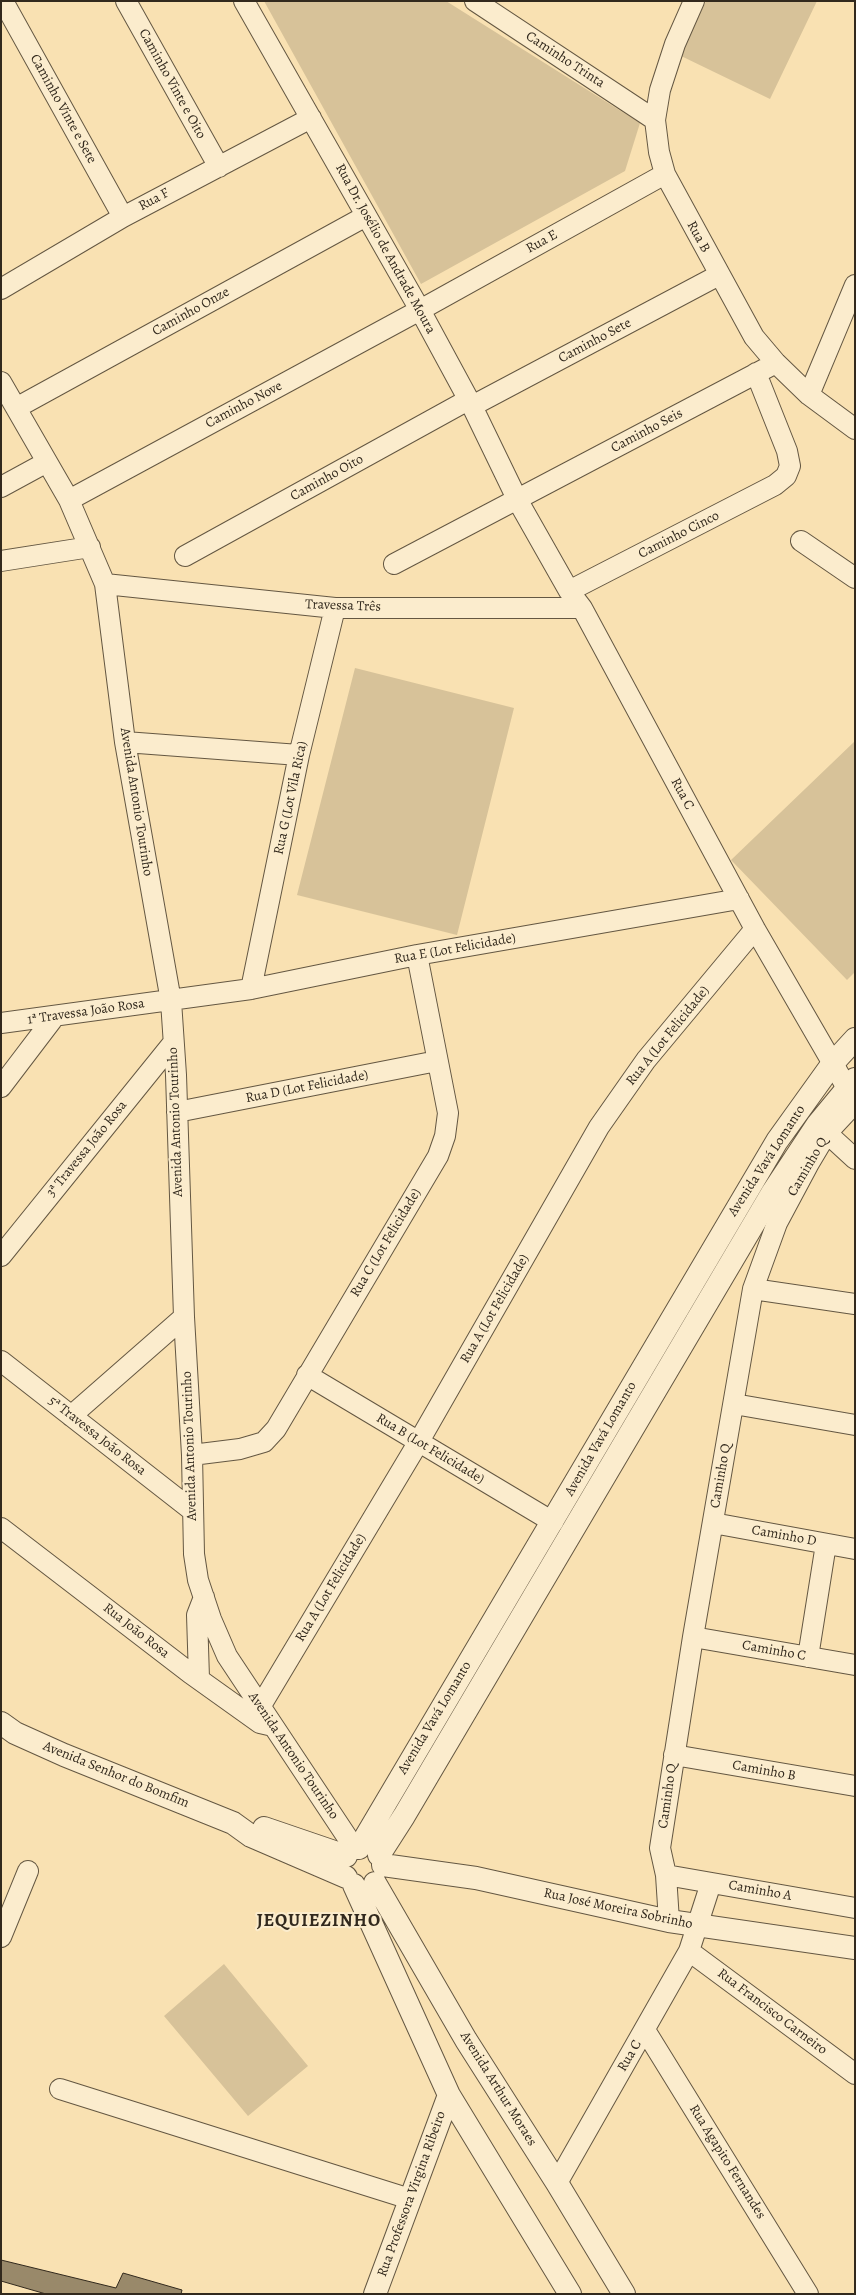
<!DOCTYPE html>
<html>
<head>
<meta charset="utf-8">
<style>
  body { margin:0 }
  #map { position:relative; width:856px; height:2295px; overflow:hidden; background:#f9e1b2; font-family:Alegreya,serif }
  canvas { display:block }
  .frame { position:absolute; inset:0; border:2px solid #32291d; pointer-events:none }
</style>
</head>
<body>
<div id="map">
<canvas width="856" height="2295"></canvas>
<div class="frame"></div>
</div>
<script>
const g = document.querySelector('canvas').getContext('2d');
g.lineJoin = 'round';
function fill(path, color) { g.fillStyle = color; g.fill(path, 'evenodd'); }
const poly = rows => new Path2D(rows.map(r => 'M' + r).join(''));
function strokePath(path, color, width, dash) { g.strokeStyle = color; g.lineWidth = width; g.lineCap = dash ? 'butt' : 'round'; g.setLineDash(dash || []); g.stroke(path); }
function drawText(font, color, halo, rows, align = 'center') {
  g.font = font + ' Alegreya,serif'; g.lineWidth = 4; g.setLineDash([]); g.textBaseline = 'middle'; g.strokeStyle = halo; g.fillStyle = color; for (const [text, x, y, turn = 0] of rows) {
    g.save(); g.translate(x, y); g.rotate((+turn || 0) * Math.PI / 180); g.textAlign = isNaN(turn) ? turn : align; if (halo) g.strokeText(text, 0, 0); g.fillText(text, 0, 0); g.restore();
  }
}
const green = poly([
  [264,1,446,1,640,123,625,171,421,284],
  [706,1,817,1,770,99,679,55],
  [355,668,514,708,457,935,297,895],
  [855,741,855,972,847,980,731,860],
  [224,1964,308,2066,248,2116,164,2016]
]);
const building = poly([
  [1,2260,116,2288,123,2273,182,2290,181,2294,46,2294,1,2281,1,2260]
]);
const minor = poly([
  [3,1,123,217],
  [126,1,219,167],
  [244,1,420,310,472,406,518,501,569,591,582,608,755,929,847,1088],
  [475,1,655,120],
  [694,1,675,44,660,90,655,120,659,152,665,174,754,337,776,363,809,395,855,429],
  [1,289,123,217,311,118],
  [1,382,69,500,105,584,125,742,171,1001,176,1075,184,1317,192,1455,194,1554,198,1580,211,1619,227,1656,355,1849],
  [809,395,855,285],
  [472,406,719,275],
  [16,408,366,216],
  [1,487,47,462],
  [69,500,420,310,665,174],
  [801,541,855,578],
  [185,556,468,400],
  [1,561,90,547],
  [394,564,776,363],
  [105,584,335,608,582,608],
  [569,591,775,485,786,476,790,466,787,451,756,373],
  [125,742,299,755],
  [251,989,299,755,335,608],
  [1,1023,251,989,417,955,739,899],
  [1,1087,55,1016],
  [177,1112,437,1061],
  [818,1125,855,1159],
  [1,1256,173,1043],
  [753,1289,855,1304],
  [1,1361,193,1511],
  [307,1375,553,1522],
  [734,1404,855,1425],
  [71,1416,184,1317],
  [192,1455,240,1449,264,1442,276,1429,438,1156,445,1136,448,1113,417,955],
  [713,1523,855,1549],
  [1,1528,190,1673,260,1723,273,1726],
  [693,1637,855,1665],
  [808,1657,826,1544],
  [199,1678,197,1615,204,1597],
  [260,1707,418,1443,599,1127,646,1060,755,929],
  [674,1755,855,1786],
  [666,1875,855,1908],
  [669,1921,666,1875,660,1848,693,1637,753,1289,777,1223,808,1165,827,1133,855,1103],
  [1,1937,28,1871],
  [689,1951,855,2074],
  [645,2030,808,2294],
  [60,2089,410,2199],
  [557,2183,689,1951,711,1883]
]);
const tertiary = poly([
  [1,1723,15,1733,64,1755,233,1823,251,1836,346,1877],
  [264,1828,346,1856],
  [359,1848,777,1141,833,1063,855,1039],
  [379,1855,404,1816,772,1193,817,1125,855,1079],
  [383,1865,476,1878,669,1921,855,1948],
  [375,1883,466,2040,557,2183,624,2294],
  [354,1885,449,2095,570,2294],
  [375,2294,449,2095]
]);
const streetNames = [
  ["Caminho Trinta",565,60,33],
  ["Caminho Vinte e Oito",172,84,61],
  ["Caminho Vinte e Sete",63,109,61],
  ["Rua F",154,200,-28],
  ["Rua B",698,237,61],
  ["Rua E",542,242,-29],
  ["Rua Dr. Josélio de Andrade Moura",385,249,61],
  ["Caminho Onze",191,312,-29],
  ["Caminho Sete",595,341,-28],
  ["Caminho Nove",244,405,-28],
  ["Caminho Seis",647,431,-28],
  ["Caminho Oito",327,478,-29],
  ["Caminho Cinco",679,535,-27],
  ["Travessa Três",343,606,2],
  ["Rua C",682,794,62],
  ["Rua G (Lot Vila Rica)",291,798,-78],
  ["Avenida Antonio Tourinho",136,802,81],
  ["Rua E (Lot Felicidade)",455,949,-10],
  ["1ª Travessa João Rosa",86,1012,-8],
  ["Rua A (Lot Felicidade)",668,1036,-51],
  ["Rua D (Lot Felicidade)",307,1087,-11],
  ["Avenida Antonio Tourinho",176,1122,-92],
  ["3ª Travessa João Rosa",87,1149,-51],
  ["Avenida Vavá Lomanto",767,1161,-57],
  ["Caminho Q",808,1167,-60],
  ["Rua C (Lot Felicidade)",386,1243,-59],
  ["Rua A (Lot Felicidade)",495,1309,-60],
  ["5ª Travessa João Rosa",97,1436,38],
  ["Avenida Vavá Lomanto",601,1439,-60],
  ["Avenida Antonio Tourinho",190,1446,-92],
  ["Rua B (Lot Felicidade)",430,1449,31],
  ["Caminho Q",721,1476,-80],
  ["Caminho D",784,1536,10],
  ["Rua A (Lot Felicidade)",331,1588,-59],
  ["Rua João Rosa",136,1631,38],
  ["Caminho C",774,1651,10],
  ["Avenida Vavá Lomanto",435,1718,-59],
  ["Avenida Antonio Tourinho",293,1756,56],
  ["Caminho B",764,1771,10],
  ["Avenida Senhor do Bomfim",116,1775,22],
  ["Caminho Q",668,1796,-82],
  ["Caminho A",760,1891,10],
  ["Rua José Moreira Sobrinho",618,1909,12],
  ["Rua Francisco Carneiro",772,2012,37],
  ["Rua C",630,2056,-60],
  ["Avenida Arthur Moraes",498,2089,58],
  ["Rua Agapito Fernandes",727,2162,58],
  ["Rua Professora Virgina Ribeiro",412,2194,-70]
];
const districtNames = [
  ["JEQUIEZINHO",319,1922]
];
fill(green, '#d7c299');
fill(building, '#99896a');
strokePath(building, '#32291d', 1);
strokePath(minor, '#645742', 22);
strokePath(tertiary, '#645742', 24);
strokePath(minor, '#fbeccd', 20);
strokePath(tertiary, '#fbeccd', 22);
drawText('14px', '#32291d', '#fbeccd', streetNames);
g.letterSpacing = '1px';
drawText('bold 18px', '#32291d', '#fbeccd', districtNames);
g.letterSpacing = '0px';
</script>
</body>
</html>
